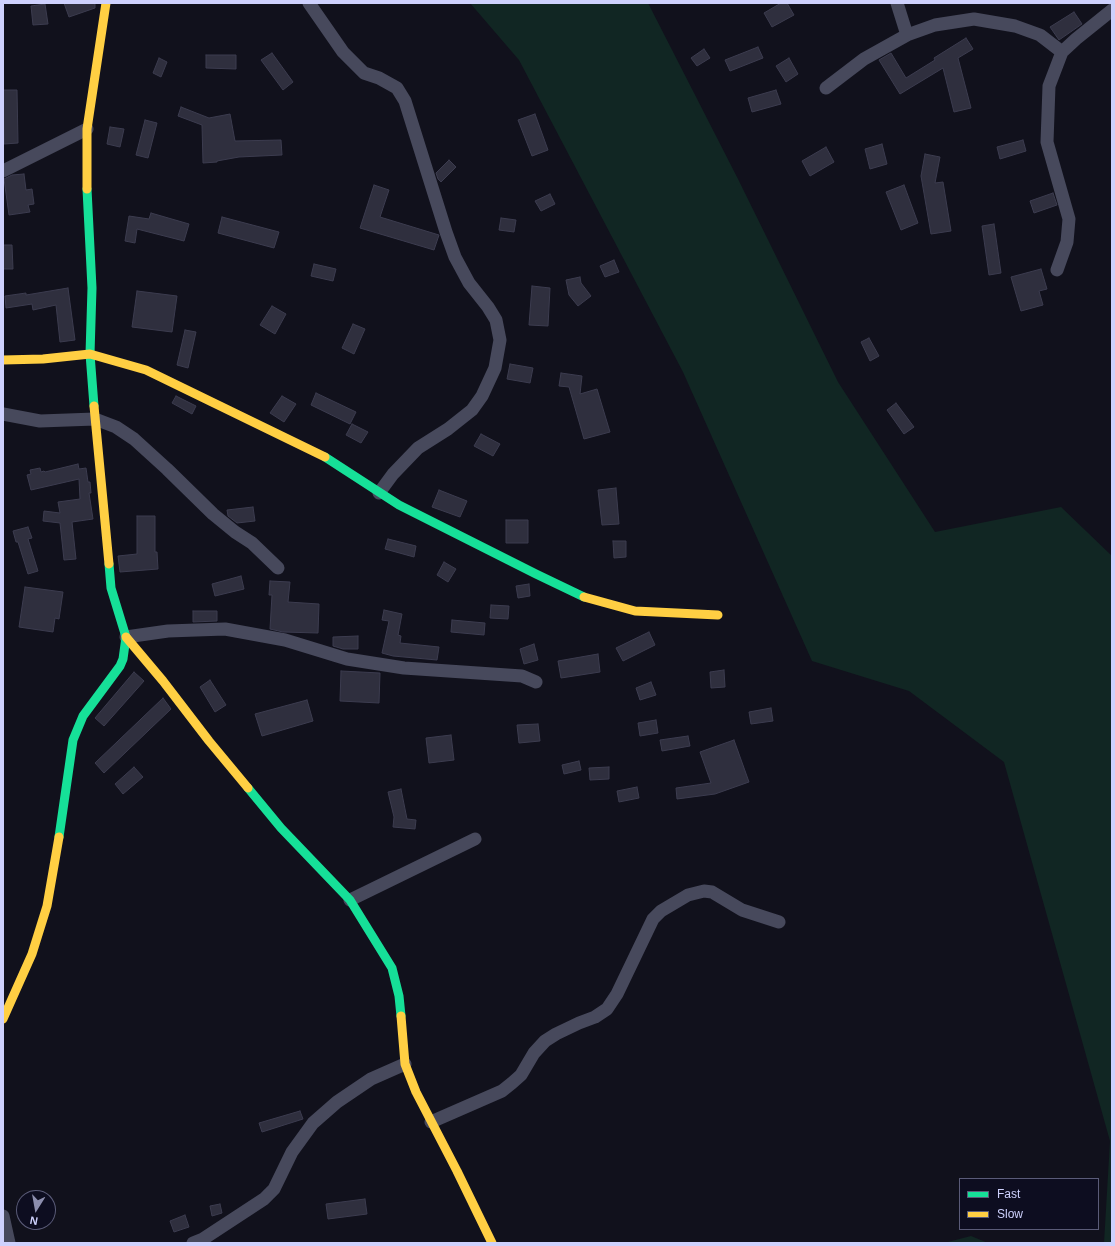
<!DOCTYPE html>
<html>
<head>
<meta charset="utf-8">
<style>
  body { margin:0 }
  #map { position:relative; width:1115px; height:1246px; overflow:hidden; background:#11111c; font-family:Helvetica,sans-serif }
  canvas { display:block }
  .frame { position:absolute; inset:0; border:4px solid #ced1fd; pointer-events:none }
  .legend { position:absolute; left:959px; top:1178px; width:140px; height:52px; box-sizing:border-box; background:#0d0d20; border:1px solid #5a5b78; margin:0; padding:5px 7px; list-style:none; font-size:12px; color:#ced1fd }
  .legend li { display:flex; align-items:center; gap:8px; height:20px }
  .legend b { width:20px; border:1px solid #5a5b78 }
  .north { position:absolute; left:16px; top:1190px; width:40px; height:40px; box-sizing:border-box; background:#0d0d20; border:1px solid #5a5b78; border-radius:50%; rotate:191deg; font-size:11px; font-weight:700; line-height:16px; text-align:center; color:#ced1fd }
  .north::after { content:''; display:block; margin:auto; width:14px; height:18px; background:#8c8eae; clip-path:polygon(50% 0,100% 100%,50% 72%,0 100%) }
</style>
</head>
<body>
<div id="map">
<canvas width="1115" height="1246"></canvas>
<div class="frame"></div>
<ul class="legend">
<li><b style="height:5px;background:#16e098"></b>Fast</li>
<li><b style="height:5px;background:#ffcf43"></b>Slow</li>
</ul>
<div class="north">N</div>
</div>
<script>
const g = document.querySelector('canvas').getContext('2d');
g.lineJoin = 'round';
function fill(path, color) { g.fillStyle = color; g.fill(path, 'evenodd'); }
const poly = rows => new Path2D(rows.map(r => 'M' + r).join(''));
function strokePath(path, color, width, dash) { g.strokeStyle = color; g.lineWidth = width; g.lineCap = dash ? 'butt' : 'round'; g.setLineDash(dash || []); g.stroke(path); }
const green = poly([
  [470,3,648,3,738,179,838,382,935,532,1061,507,1112,556,1112,1243,1104,1243,1110,1141,1004,762,909,691,812,661,683,372,519,60],
  [971,1236,988,1243,944,1243]
]);
const building = poly([
  [64,3,95,3,95,8,69,17,64,3],
  [781,3,787,3,794,15,772,27,764,13,781,3],
  [45,4,48,24,33,25,31,6,45,4],
  [1074,12,1082,24,1059,40,1050,27,1074,12],
  [966,38,973,49,958,58,971,108,954,112,943,68,900,94,879,60,891,53,906,78,935,60,934,58,966,38],
  [758,47,763,58,730,71,725,60,758,47],
  [704,49,710,58,697,66,691,58,704,49],
  [272,53,293,82,283,90,261,60,272,53],
  [206,55,236,55,236,69,206,68,206,55],
  [159,58,167,62,161,77,153,73,159,58],
  [789,58,798,74,786,82,776,66,789,58],
  [3,90,17,90,18,143,4,144,3,90],
  [776,90,781,104,752,112,748,98,776,90],
  [181,107,209,118,230,114,235,141,281,140,282,155,239,157,217,161,217,162,203,163,202,125,178,116,181,107],
  [535,114,548,150,532,156,518,120,535,114],
  [145,120,157,123,148,158,136,155,145,120],
  [110,127,124,129,120,147,107,144,110,127],
  [1023,140,1026,151,1000,159,997,147,1023,140],
  [882,144,887,164,870,169,865,149,882,144],
  [826,147,834,162,810,176,802,161,826,147],
  [925,154,940,157,935,183,943,182,951,231,931,234,921,176,925,154],
  [449,160,456,167,441,182,438,179,436,173,449,160],
  [24,174,26,190,32,189,34,204,28,205,30,212,9,215,4,179,12,175,24,174],
  [374,185,389,190,380,217,439,235,434,250,360,228,374,185],
  [904,185,918,223,901,230,886,192,904,185],
  [1053,193,1057,205,1034,213,1030,201,1053,193],
  [550,194,555,204,541,211,535,201,550,194],
  [151,213,189,224,184,241,137,229,135,243,125,241,129,216,149,219,151,213],
  [222,217,279,232,274,248,218,233,222,217],
  [501,218,516,220,514,232,499,230,501,218],
  [994,224,1001,273,989,275,982,226,994,224],
  [3,245,12,245,13,269,3,269,3,245],
  [614,260,619,272,605,277,600,266,614,260],
  [314,264,336,269,333,281,311,276,314,264],
  [1041,269,1047,289,1039,291,1043,305,1021,311,1011,277,1041,269],
  [580,277,581,283,591,296,578,306,569,295,566,280,580,277],
  [532,286,550,288,548,326,529,325,532,286],
  [68,288,75,340,60,342,56,305,33,310,32,304,6,308,5,296,26,293,26,295,68,288],
  [137,291,177,296,172,332,132,327,137,291],
  [272,306,286,314,275,334,260,325,272,306],
  [353,324,365,329,354,354,342,348,353,324],
  [185,330,196,332,188,368,177,365,185,330],
  [869,338,879,356,870,361,861,342,869,338],
  [510,364,533,368,530,383,507,379,510,364],
  [561,373,582,376,580,394,597,389,610,432,584,439,569,387,559,386,561,373],
  [316,393,356,412,350,424,311,405,316,393],
  [176,396,196,406,192,414,172,403,176,396],
  [282,396,296,404,284,422,270,413,282,396],
  [896,403,914,427,904,434,887,410,896,403],
  [352,424,368,432,361,443,346,435,352,424],
  [481,434,500,444,493,456,474,446,481,434],
  [78,464,79,469,86,468,88,482,90,482,91,493,89,493,93,519,72,522,76,559,64,560,60,523,43,521,44,511,60,513,58,502,80,499,79,479,31,490,27,475,31,474,30,470,40,468,41,472,44,471,45,472,78,464],
  [616,488,619,524,602,525,598,490,616,488],
  [439,490,467,501,460,517,432,507,439,490],
  [253,507,255,521,237,523,228,516,227,510,253,507],
  [137,516,155,516,155,552,157,552,158,569,120,572,118,556,137,554,137,516],
  [506,520,528,520,528,543,506,543,506,520],
  [28,527,32,538,28,539,38,571,28,574,18,542,16,542,13,531,28,527],
  [388,539,416,546,414,557,385,549,388,539],
  [613,541,626,541,626,557,614,558,613,541],
  [444,562,456,569,448,582,437,575,444,562],
  [241,576,244,589,215,596,212,584,241,576],
  [270,581,290,582,288,602,319,604,318,633,283,632,270,629,272,595,269,595,270,581],
  [529,584,530,596,518,598,516,586,529,584],
  [25,587,63,592,59,619,55,618,53,632,19,627,25,587],
  [491,605,509,606,508,619,490,618,491,605],
  [384,610,402,614,398,635,401,636,400,643,439,647,437,660,393,656,382,653,389,621,382,620,384,610],
  [193,611,217,611,217,621,193,622,193,611],
  [452,620,485,623,484,635,451,632,452,620],
  [649,632,655,645,623,661,616,648,649,632],
  [358,636,358,649,343,649,333,646,333,637,358,636],
  [534,644,538,660,524,664,520,649,534,644],
  [598,654,600,672,561,678,558,661,598,654],
  [724,670,725,687,711,688,710,672,724,670],
  [341,671,380,673,379,703,340,701,341,671],
  [134,672,144,681,104,726,95,718,134,672],
  [210,680,226,705,215,712,200,687,210,680],
  [651,682,656,695,640,700,636,688,651,682],
  [163,698,171,709,104,773,95,763,163,698],
  [307,700,313,721,262,736,255,714,307,700],
  [771,708,773,721,751,724,749,712,771,708],
  [656,720,658,733,640,736,638,723,656,720],
  [538,724,540,741,519,743,517,725,538,724],
  [451,735,454,760,429,763,426,738,451,735],
  [688,736,690,746,662,751,660,740,688,736],
  [734,740,749,782,715,794,677,799,676,788,711,783,700,752,734,740],
  [579,761,581,770,564,774,562,765,579,761],
  [134,767,143,777,123,794,115,784,134,767],
  [609,767,609,779,590,780,589,768,609,767],
  [637,787,639,798,619,802,617,791,637,787],
  [401,789,407,819,416,820,415,829,393,827,394,817,388,792,401,789],
  [300,1111,303,1119,262,1132,259,1123,300,1111],
  [365,1199,367,1214,328,1219,326,1204,365,1199],
  [220,1204,222,1213,212,1216,210,1206,220,1204],
  [185,1215,189,1227,174,1232,170,1221,185,1215]
]);
const street = poly([
  [309,3,343,52,364,73,379,78,397,88,405,101,446,232,455,257,469,283,488,307,496,320,500,340,495,368,482,396,472,410,448,429,418,448,393,474,379,493],
  [897,3,907,35],
  [826,88,864,59,907,35,935,25,974,19,1015,26,1040,35,1062,52],
  [3,171,87,129],
  [1057,270,1067,242,1069,219,1047,142,1049,86,1062,52,1076,39,1112,10],
  [3,414,40,421,95,419,116,427,134,439,167,469,213,514,235,532,252,543,278,568],
  [126,637,168,631,225,629,285,640,347,659,404,668,522,676,536,682],
  [350,900,475,839],
  [431,1122,502,1091,512,1083,521,1075,534,1053,545,1041,556,1034,579,1023,595,1017,607,1009,617,994,653,919,661,911,688,895,704,891,712,892,742,910,779,922],
  [3,1216,9,1243],
  [193,1243,203,1239,264,1199,274,1189,292,1152,313,1123,337,1102,371,1079,405,1064]
]);
const fast = poly([
  [87,189,92,288,90,354,94,406],
  [325,457,399,505,536,574,584,597],
  [248,788,281,828,350,900,392,968,399,996,401,1016],
  [59,837,73,740,83,716,120,666,123,659,126,637,111,588,109,564]
]);
const slow = poly([
  [87,189,87,129,106,3],
  [3,360,43,359,90,354,146,370,325,457],
  [94,406,109,564],
  [584,597,635,611,718,615],
  [126,637,163,681,209,741,248,788],
  [401,1016,405,1064,416,1092,457,1171,492,1243],
  [3,1019,32,954,47,906,59,837]
]);
fill(green, '#112623');
fill(building, '#2f2f3e');
strokePath(building, '#3c3c4f', 1);
strokePath(street, '#47495c', 13);
strokePath(fast, '#16e098', 9);
strokePath(slow, '#ffcf43', 9);
</script>
</body>
</html>
